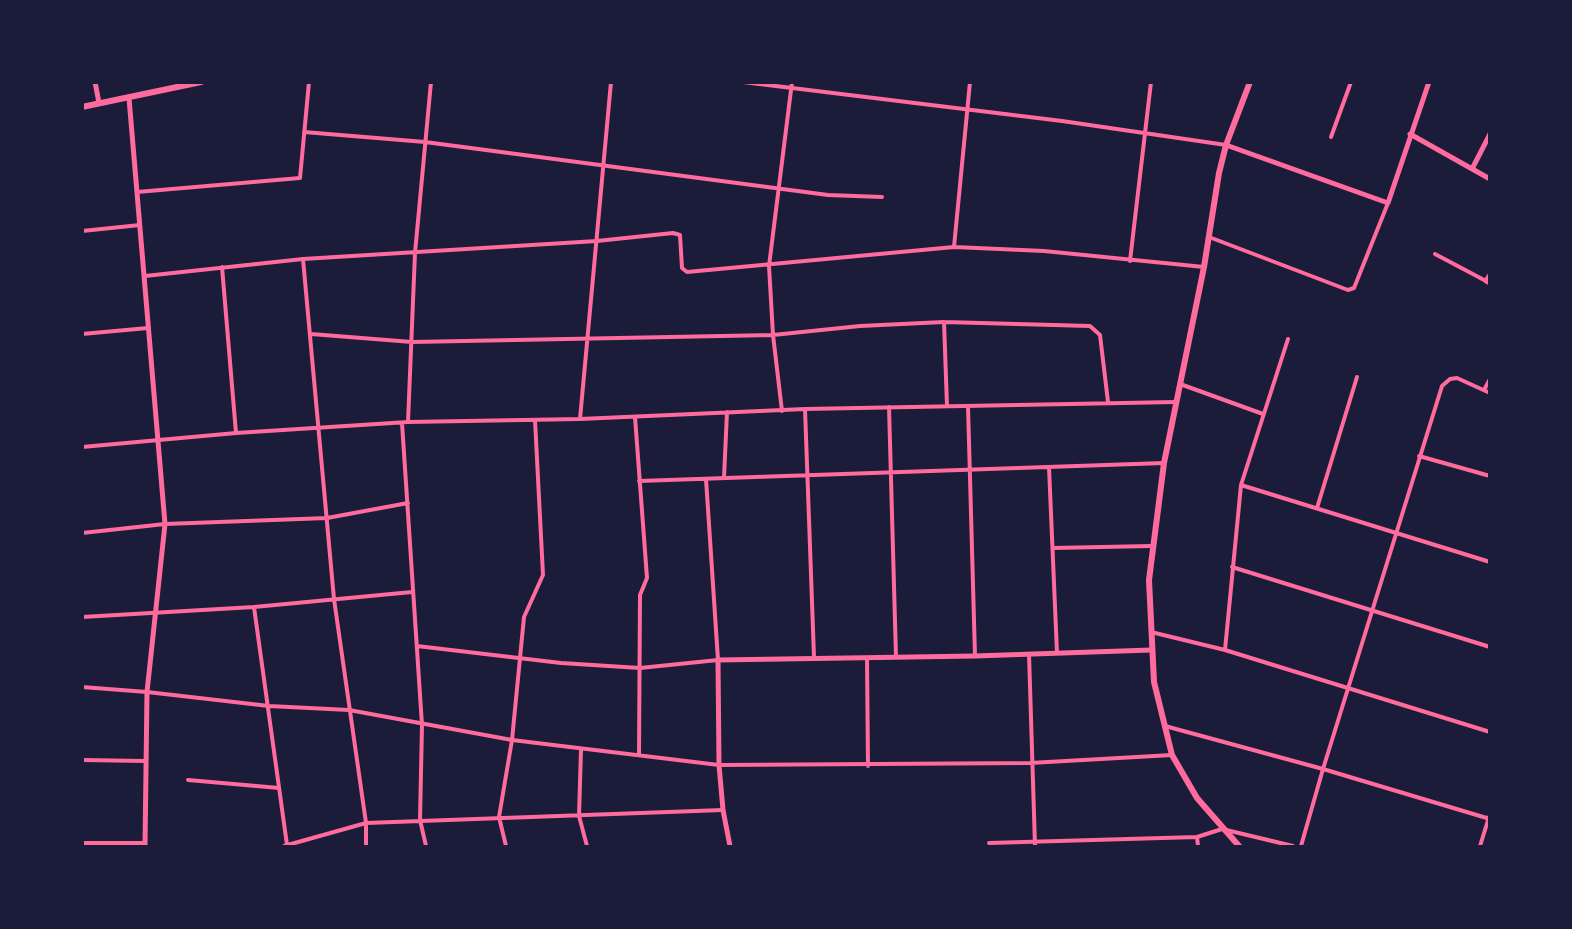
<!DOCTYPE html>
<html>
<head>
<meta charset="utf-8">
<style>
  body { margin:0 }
  #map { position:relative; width:1572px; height:929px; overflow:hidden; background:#1b1b3a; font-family:Commissioner,sans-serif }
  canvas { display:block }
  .frame { position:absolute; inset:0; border:84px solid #1b1b3a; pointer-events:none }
</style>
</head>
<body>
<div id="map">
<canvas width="1572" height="929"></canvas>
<div class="frame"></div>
</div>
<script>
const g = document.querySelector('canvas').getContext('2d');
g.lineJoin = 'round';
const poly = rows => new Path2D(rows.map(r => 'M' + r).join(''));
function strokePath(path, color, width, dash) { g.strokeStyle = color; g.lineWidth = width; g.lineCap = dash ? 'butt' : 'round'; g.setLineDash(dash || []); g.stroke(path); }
const minor = poly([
  [743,82,1062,121,1226,145],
  [304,132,425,142,828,195,882,197],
  [1331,137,1351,82],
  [137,192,300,178,309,82],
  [82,231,140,225],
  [1209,237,1348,290,1354,288,1388,203],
  [954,247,970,82],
  [1435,254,1486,281],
  [303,259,334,599,366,823,366,846],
  [1130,261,1151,82],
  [222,267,236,433],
  [145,276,303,259,597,241,673,233,680,235,682,268,687,272,954,247,1044,251,1204,267],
  [944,322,947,406],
  [82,334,148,328],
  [311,334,412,342,773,335,860,326,944,322,1090,326,1100,335,1108,402],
  [1180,384,1263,414],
  [1484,390,1490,379],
  [968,406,975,656],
  [889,407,896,657],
  [805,409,814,657],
  [782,411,773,335,769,266,792,82],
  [635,417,647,578,640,595,639,755],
  [580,419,611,82],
  [408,422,415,253,431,82],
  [402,423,422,725,420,820,426,846],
  [82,447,236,433,408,422,580,419,805,409,1176,402],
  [1419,456,1490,476],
  [1049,467,1057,653],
  [724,478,727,412],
  [639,481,1164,463],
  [1241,485,1490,562],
  [1317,508,1357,377],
  [82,533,165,524,327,518,408,503],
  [1053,548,1151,546],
  [1232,567,1490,647],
  [254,607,287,845],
  [82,617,254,607,412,592],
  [1151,632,1225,650,1490,732],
  [417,646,561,663,640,668,718,660,706,479],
  [1225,650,1241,485,1288,339],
  [1029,654,1035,846],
  [867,658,868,766],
  [82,687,147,692,269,706,349,710,512,740,719,765,1030,763,1172,755],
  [1165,726,1323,769,1490,819],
  [581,750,579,816,587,846],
  [82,760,145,761],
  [188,780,279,788],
  [1197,837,1198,846],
  [82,843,145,843],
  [989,843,1197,837,1222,829,1293,846],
  [284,846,366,823,723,810],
  [506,846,499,817,512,740,524,617,543,575,535,420],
  [1301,846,1323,769,1442,386,1450,379,1457,378,1490,393],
  [1480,846,1489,817]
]);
const tertiary = poly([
  [95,82,99,103],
  [129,98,165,524,147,692,145,846],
  [1410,134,1490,179],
  [1226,145,1388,203,1429,82],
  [1472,169,1490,134],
  [1490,275,1486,281,1490,283],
  [730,846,723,810,719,765,718,660,975,656,1151,650]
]);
const secondary = poly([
  [82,107,201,82],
  [1239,846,1197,798,1172,755,1154,682,1149,580,1164,463,1204,267,1219,173,1226,145,1250,82]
]);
strokePath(minor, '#ff6b9d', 4);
strokePath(tertiary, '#ff6b9d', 5);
strokePath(secondary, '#ff6b9d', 6);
</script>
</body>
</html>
